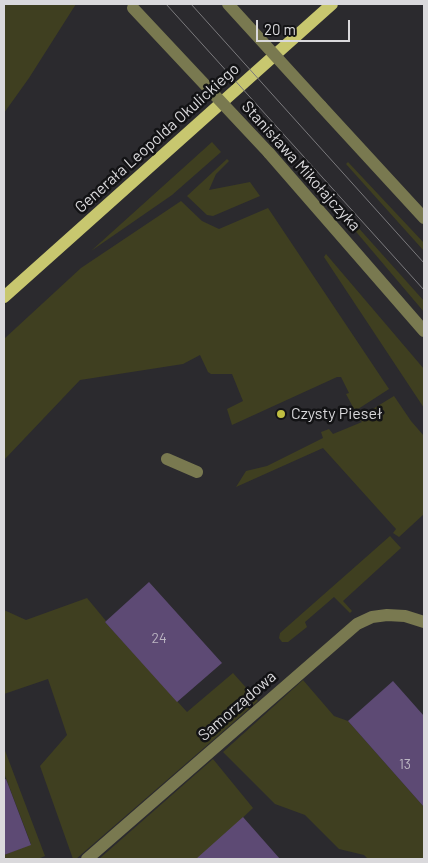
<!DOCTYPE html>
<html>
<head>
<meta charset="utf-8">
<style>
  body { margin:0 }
  #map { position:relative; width:428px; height:863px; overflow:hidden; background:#2b2a2e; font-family:Barlow,sans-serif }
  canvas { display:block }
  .frame { position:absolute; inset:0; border:5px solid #dad9dc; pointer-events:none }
  .scale { position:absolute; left:256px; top:20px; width:94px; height:22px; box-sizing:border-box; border:2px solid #dad9dc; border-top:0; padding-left:6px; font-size:15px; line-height:18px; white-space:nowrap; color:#dad9dc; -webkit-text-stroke:4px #131315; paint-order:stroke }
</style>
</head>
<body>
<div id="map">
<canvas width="428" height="863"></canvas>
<div class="frame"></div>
<div class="scale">20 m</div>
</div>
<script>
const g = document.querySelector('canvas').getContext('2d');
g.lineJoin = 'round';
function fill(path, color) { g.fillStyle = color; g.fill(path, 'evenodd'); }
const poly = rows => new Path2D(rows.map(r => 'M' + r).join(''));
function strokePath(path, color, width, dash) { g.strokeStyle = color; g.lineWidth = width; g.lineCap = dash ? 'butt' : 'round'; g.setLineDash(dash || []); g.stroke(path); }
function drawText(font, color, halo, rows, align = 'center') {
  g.font = font + ' Barlow,sans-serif'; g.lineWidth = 5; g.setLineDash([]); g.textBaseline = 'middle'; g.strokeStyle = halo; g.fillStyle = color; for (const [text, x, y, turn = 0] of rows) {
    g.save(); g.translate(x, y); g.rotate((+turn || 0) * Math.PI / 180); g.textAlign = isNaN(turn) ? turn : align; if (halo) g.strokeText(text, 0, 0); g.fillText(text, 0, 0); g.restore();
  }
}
const green = poly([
  [4,4,76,4,29,78,4,113],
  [212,142,221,152,172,195,91,251],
  [227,159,229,161,216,174,209,190,250,182,260,196,213,216,207,215,187,196],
  [348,162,424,243,424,251,346,164],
  [321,186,424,301,424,312,319,188],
  [181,201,202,221,219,229,268,208,389,389,355,411,346,394,349,393,341,377,337,377,232,425,227,409,243,401,232,374,211,374,208,372,200,355,183,364,80,380,4,460,4,339,81,268],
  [326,254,424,369,424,408,324,257],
  [394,396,411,421,424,436,424,514,399,537,393,533,396,529,323,448,236,487,246,471,267,466,323,438,321,432,329,429,333,434,362,422,358,418],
  [390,536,401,548,343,601,352,611,350,613,334,597,305,622,307,627,288,642,282,642,279,638,280,633],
  [87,598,106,621,105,622,187,712,233,673,258,701,76,859,73,859,40,766,67,735,48,679,4,694,4,610,26,620],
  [303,680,334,716,348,721,424,807,424,859,368,859,364,855,339,849,305,815,275,804,223,752],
  [4,748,45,856,38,859,4,859,4,855,31,844,4,773],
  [213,759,253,808,199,859,99,859]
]);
const building = poly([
  [149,582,222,663,177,702,105,622],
  [393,681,424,716,424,807,348,721],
  [6,779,31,845,4,855,4,780],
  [243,817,280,859,196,859]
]);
const minor = poly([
  [321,106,424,218],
  [269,153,424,331],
  [167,459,197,472],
  [87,859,357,624,372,617,387,615,405,616,424,622]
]);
const major = poly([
  [4,297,332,4]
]);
const tram = poly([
  [166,4,424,290],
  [191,4,424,263]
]);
const minorBridge = poly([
  [228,4,321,106],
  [133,8,269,153]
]);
const markers = [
  [281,414,5,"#c0be41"]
];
const numberNames = [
  ["24",159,638],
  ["13",405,764]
];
const streetNames = [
  ["Generała Leopolda Okulickiego",157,138,-42],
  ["Stanisława Mikołajczyka",301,166,48],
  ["Samorządowa",237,706,-41]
];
const poiNames = [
  ["Czysty Pieseł",291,414]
];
fill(green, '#3f3f20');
fill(building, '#5d4a74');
strokePath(minor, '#797950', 12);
strokePath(major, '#c8c76f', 12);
strokePath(tram, '#7b7a7d', 1);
strokePath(minorBridge, '#797950', 12);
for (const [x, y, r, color] of markers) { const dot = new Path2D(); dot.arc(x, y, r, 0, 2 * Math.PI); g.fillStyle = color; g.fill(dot); strokePath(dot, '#131315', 2); }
drawText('14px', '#bbb5c2', null, numberNames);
drawText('16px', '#dad9dc', '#131315', streetNames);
drawText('16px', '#dad9dc', '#131315', poiNames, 'left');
</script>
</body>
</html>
